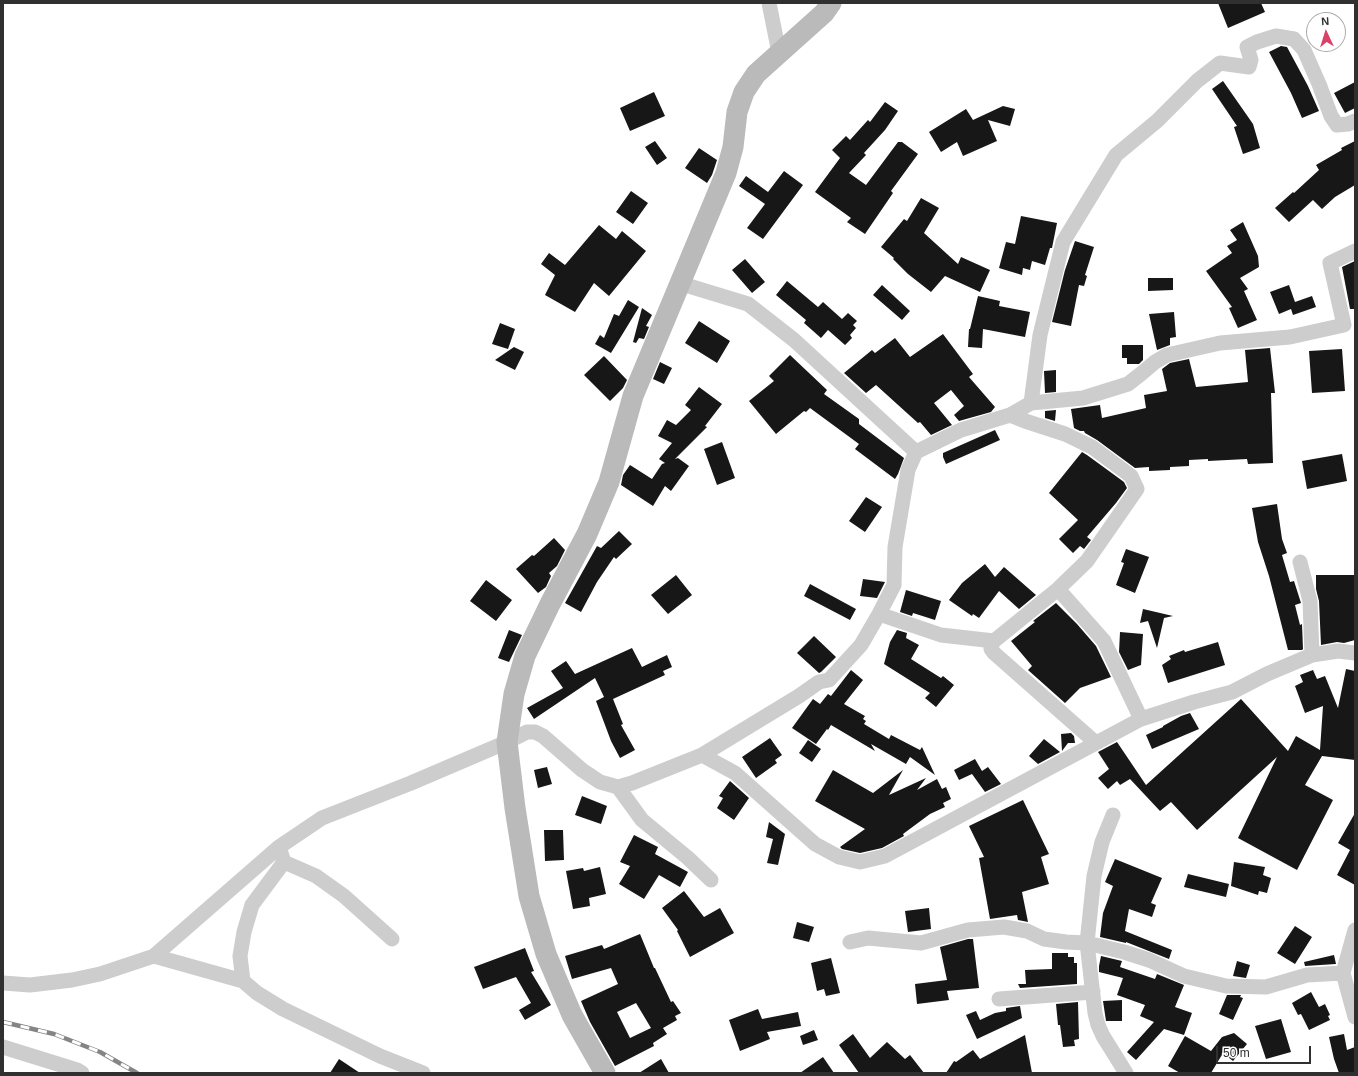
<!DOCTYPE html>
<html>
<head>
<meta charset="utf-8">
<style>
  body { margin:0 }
  #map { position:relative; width:1358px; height:1076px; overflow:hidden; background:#fff; font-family:Helvetica,sans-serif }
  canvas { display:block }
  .frame { position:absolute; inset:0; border:4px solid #303030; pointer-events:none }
  .north { position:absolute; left:1306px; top:12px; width:40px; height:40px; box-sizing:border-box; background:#fff; border:1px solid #acacac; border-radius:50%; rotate:356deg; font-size:11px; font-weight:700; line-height:16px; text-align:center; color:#303030 }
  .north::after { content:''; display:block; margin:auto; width:14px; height:18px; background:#da406a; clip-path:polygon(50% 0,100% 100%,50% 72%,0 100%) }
  .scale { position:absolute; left:1216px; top:1046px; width:95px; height:18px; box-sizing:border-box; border:2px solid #303030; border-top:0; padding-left:5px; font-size:12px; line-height:14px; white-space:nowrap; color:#303030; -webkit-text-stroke:3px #fff; paint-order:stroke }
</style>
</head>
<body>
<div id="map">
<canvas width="1358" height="1076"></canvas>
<div class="frame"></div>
<div class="north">N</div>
<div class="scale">50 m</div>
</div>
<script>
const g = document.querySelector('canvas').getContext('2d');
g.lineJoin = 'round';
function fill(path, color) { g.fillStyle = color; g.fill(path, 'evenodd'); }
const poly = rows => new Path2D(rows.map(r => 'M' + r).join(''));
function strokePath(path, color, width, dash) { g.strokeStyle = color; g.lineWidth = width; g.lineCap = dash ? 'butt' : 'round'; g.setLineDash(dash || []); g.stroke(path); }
const building = poly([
  [1218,3,1261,3,1265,12,1228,28],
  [1281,46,1287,47,1308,86,1319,111,1302,118,1291,93,1269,52],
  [1223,81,1253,124,1260,148,1243,154,1234,127,1237,126,1212,89],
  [1355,82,1355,108,1345,113,1334,93],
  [654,92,665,116,630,131,620,108],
  [885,102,898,111,885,130,864,153,866,155,849,173,866,185,898,142,902,142,918,154,891,191,893,193,865,234,847,222,851,218,815,192,840,158,832,150,846,136,850,140,868,120,870,122],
  [1003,106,1015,109,1010,126,988,120,997,141,963,156,957,142,941,152,929,132,966,109,973,120],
  [655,141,667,158,657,165,645,147],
  [1355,141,1355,185,1335,197,1322,209,1313,200,1289,222,1275,208,1293,192,1294,193,1319,170,1316,165,1342,150,1341,148],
  [699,148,717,160,712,175,707,183,685,168],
  [784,171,803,185,763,239,747,228,765,204,739,186,746,176,768,192],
  [631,191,648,203,633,224,616,212],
  [921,198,939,208,924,233,958,264,961,257,990,270,980,292,945,276,931,292,908,274,893,259,894,258,881,247,904,219,907,221],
  [1021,216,1057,223,1052,248,1050,248,1045,265,1032,261,1030,270,1023,268,1022,275,999,268,1006,242,1015,244],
  [1243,222,1258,256,1259,267,1240,278,1248,289,1244,291,1257,320,1238,328,1229,308,1232,307,1206,271,1232,253,1227,246,1237,240,1230,230],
  [599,225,616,239,622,231,646,251,609,296,594,283,575,312,545,295,555,275,541,264,549,253,565,265],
  [1075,241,1094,247,1085,275,1087,276,1084,286,1079,285,1071,326,1052,322,1065,270],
  [745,259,765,282,752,293,732,270],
  [1355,261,1355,309,1350,309,1342,267],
  [1148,278,1173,278,1173,290,1148,291],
  [787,281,818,307,823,302,842,319,848,313,857,321,853,325,856,328,850,335,852,338,845,345,828,330,821,338,804,323,806,320,776,295],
  [882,285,910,311,902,320,873,295],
  [1289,285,1295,302,1312,296,1316,307,1293,315,1291,309,1279,314,1270,292],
  [978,296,1000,301,999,306,1030,312,1025,337,983,329,982,348,968,347,969,329,970,329],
  [628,300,639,307,611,353,595,344,600,335,604,338,614,314,619,316],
  [642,308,652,315,646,326,649,327,644,339,639,338,636,343,633,342],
  [1174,312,1176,337,1170,338,1170,345,1157,350,1149,314],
  [699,321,730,341,717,363,685,343],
  [500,323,515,329,508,349,492,344],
  [943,334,973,374,969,377,995,407,991,412,959,421,954,415,964,406,951,390,934,403,952,425,931,435,920,422,918,423,876,385,866,393,844,373,872,350,875,353,895,338,910,357],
  [1122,345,1143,345,1143,360,1139,364,1127,364,1127,358,1122,358],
  [514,347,524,352,515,370,495,360],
  [1270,348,1275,393,1271,393,1273,463,1248,464,1247,459,1208,461,1208,459,1189,460,1189,466,1170,467,1170,470,1149,471,1149,467,1135,468,1097,440,1085,433,1084,431,1080,431,1074,428,1071,409,1100,405,1102,418,1146,408,1144,395,1167,391,1162,369,1170,363,1189,359,1196,387,1248,382,1245,350],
  [1342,349,1345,391,1312,393,1309,351],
  [790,355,827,390,824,394,859,419,859,424,904,458,898,474,895,479,855,449,859,444,810,408,806,412,804,411,776,434,749,401,774,381,769,376],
  [604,356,627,380,623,388,610,401,584,375],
  [660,362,672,368,664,384,653,379],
  [1056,370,1056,392,1045,393,1044,371],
  [699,387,722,404,705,426,707,427,675,459,678,458,689,466,671,491,665,486,653,506,621,485,623,475,630,465,652,479,662,464,665,463,659,459,672,443,658,436,667,420,676,425,691,410,685,405],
  [1056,410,1055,421,1045,418,1045,411],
  [995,430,1000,440,946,464,943,457,943,453],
  [722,442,735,478,717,485,704,449],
  [1082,452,1087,455,1124,482,1127,488,1116,503,1087,537,1091,540,1084,549,1080,546,1073,553,1059,539,1078,520,1049,493],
  [1342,454,1347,481,1307,489,1302,461],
  [866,497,882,507,865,532,849,521],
  [1277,504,1282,539,1287,553,1282,555,1290,582,1294,581,1301,603,1295,605,1300,625,1302,624,1303,649,1302,650,1288,650,1269,576,1258,542,1252,508],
  [619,531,632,544,616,559,614,557,597,582,581,612,565,603,597,546,601,548],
  [554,538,565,550,557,566,549,573,551,576,546,587,538,593,516,569,532,555,534,556],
  [1126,549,1149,557,1135,593,1116,585,1124,563,1121,562],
  [985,564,995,577,1004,567,1036,595,1019,609,999,591,979,618,973,614,972,616,949,600,962,583],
  [676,575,692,595,668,614,651,595],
  [1316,575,1355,575,1355,640,1344,643,1337,642,1321,645,1319,601,1316,589],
  [863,579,885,582,877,598,860,596],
  [486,580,512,600,496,621,470,601],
  [810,584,856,609,850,620,804,596],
  [906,590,941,601,935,620,913,613,912,616,900,612],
  [1056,603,1077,624,1096,646,1111,677,1080,688,1065,703,1028,670,1032,666,1011,641,1035,622,1033,621],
  [1143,609,1173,616,1164,618,1157,648,1148,621,1140,623],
  [509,630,522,635,509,662,498,658],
  [897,630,907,633,906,638,919,645,911,659,941,678,943,676,954,685,936,707,925,698,930,693,884,664,890,642],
  [1120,632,1143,634,1141,665,1128,670,1119,652],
  [814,636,836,657,821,672,819,673,797,653],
  [1218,642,1225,665,1168,683,1162,665,1171,659,1169,656,1184,650,1185,652],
  [632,648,642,667,667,655,672,667,663,671,665,675,613,699,623,724,621,725,635,750,620,758,611,741,596,701,604,697,595,678,534,719,527,708,563,688,551,671,566,661,575,674],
  [1346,669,1355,671,1355,760,1322,756,1305,785,1333,800,1297,870,1238,838,1277,757,1197,830,1171,802,1160,811,1130,779,1120,785,1117,781,1108,789,1098,778,1109,769,1098,752,1117,742,1146,785,1241,699,1288,751,1296,736,1320,750,1323,706,1305,713,1295,686,1303,682,1300,675,1313,670,1317,679,1325,676,1338,708],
  [851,670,863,680,844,704,865,716,863,719,866,721,864,724,889,739,891,735,920,750,922,747,935,775,910,757,906,764,871,744,875,751,831,725,828,730,827,729,816,744,792,728,813,699,820,704,828,694,831,696],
  [1190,713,1199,729,1152,749,1146,735,1163,727,1163,726,1181,716],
  [1071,733,1074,736,1075,743,1068,743,1062,751,1061,734],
  [770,738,782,755,775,760,777,763,756,778,742,757],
  [1044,739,1060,752,1038,764,1029,756],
  [808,740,821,749,812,762,799,753],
  [975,759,982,771,988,767,1001,784,985,792,972,774,959,780,954,770],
  [547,767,552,784,538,788,534,770],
  [833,770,873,793,903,770,889,795,926,778,917,790,937,779,942,789,946,787,951,799,943,803,945,807,930,814,903,834,904,836,882,848,860,853,842,849,840,847,865,829,815,801],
  [730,781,749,798,734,820,717,808,723,798,719,796],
  [582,796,607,806,601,824,575,815],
  [1023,800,1049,854,1041,857,1049,884,1022,892,1028,922,1018,920,1017,915,990,919,979,858,984,857,969,826],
  [1355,813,1355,885,1337,875,1350,850,1338,843],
  [769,822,785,834,778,865,767,863,773,839,766,837],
  [544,830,563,830,564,860,545,861],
  [634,835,658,847,655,854,688,872,680,887,659,875,644,899,619,884,630,866,620,862],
  [1115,859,1162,878,1151,903,1156,905,1152,917,1129,909,1125,931,1172,950,1169,959,1126,942,1126,943,1100,937,1103,913,1113,886,1105,882],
  [1234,862,1265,867,1263,875,1271,878,1267,893,1259,891,1258,895,1231,886],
  [600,867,606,894,589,898,590,906,573,909,566,871,583,868,584,871],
  [1188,874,1229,884,1226,897,1184,887],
  [684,891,704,917,720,908,734,933,690,957,677,931,678,930,662,908],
  [929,908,931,929,908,932,905,911],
  [797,922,814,927,809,942,793,938],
  [1295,926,1312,937,1295,964,1277,953],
  [640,934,654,968,655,968,671,1002,673,1001,681,1013,675,1016,677,1020,663,1028,667,1034,653,1043,654,1046,615,1066,590,1022,581,1001,618,984,611,968,572,979,565,956,602,945,604,949],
  [636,1003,651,1028,630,1038,617,1012],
  [968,939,973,939,979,988,947,991,949,1000,917,1004,915,984,947,980,940,947],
  [525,948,534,971,531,972,551,1005,525,1020,519,1010,531,1003,516,977,483,989,474,967],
  [1052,953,1068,953,1068,957,1074,957,1074,963,1077,963,1077,984,1020,988,1018,984,1026,984,1025,970,1052,969],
  [1334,955,1336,964,1305,966,1304,962],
  [1101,956,1122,961,1120,967,1155,979,1157,974,1184,985,1175,1007,1192,1013,1184,1035,1164,1029,1136,1060,1127,1052,1154,1022,1140,1016,1145,1005,1117,995,1123,978,1099,972,1099,966],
  [831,958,840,993,826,996,824,989,817,991,811,963],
  [1237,961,1250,965,1246,978,1233,976],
  [1311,992,1319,1007,1325,1004,1330,1015,1328,1016,1330,1020,1309,1030,1301,1014,1298,1015,1292,1003],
  [1227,995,1241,995,1240,997,1243,998,1233,1020,1219,1014],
  [1122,1000,1122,1021,1106,1021,1103,1001],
  [1078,1002,1079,1039,1074,1040,1075,1046,1063,1047,1060,1025,1058,1025,1056,1004],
  [1020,1006,1022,1018,977,1039,966,1015,976,1011,980,1020,995,1013,1006,1011,1006,1008],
  [758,1009,762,1019,798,1012,801,1026,767,1032,770,1039,740,1051,729,1020],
  [1281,1019,1291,1052,1266,1059,1255,1026],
  [814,1030,818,1040,803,1045,800,1036],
  [1234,1033,1247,1044,1233,1061,1223,1053,1211,1073,1180,1073,1168,1066,1185,1036,1211,1051,1222,1037],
  [853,1034,870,1058,887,1042,905,1059,910,1055,924,1073,859,1073,839,1045],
  [1344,1034,1347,1050,1355,1047,1355,1073,1339,1073,1334,1059,1329,1037],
  [1025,1035,1032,1073,946,1073,954,1061,956,1062,973,1050,980,1059],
  [823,1057,834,1073,800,1073],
  [339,1059,360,1073,330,1073],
  [661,1059,669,1073,639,1073]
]);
const street = poly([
  [769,3,779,53],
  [679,283,748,304,794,340,916,452],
  [1031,403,1040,335,1063,242,1116,155,1157,121,1197,81,1220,63,1249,67,1251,60,1247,47,1257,42,1276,36,1294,39,1304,50,1319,84,1331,116,1337,125,1348,124,1355,121],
  [1010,415,1025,421,1065,434,1092,447,1131,476,1137,489,1087,561,1058,589,994,641,991,645,991,649,994,653,1096,743],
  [1300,562,1310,601,1312,655],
  [1058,589,1104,641,1141,719],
  [879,614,941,635,994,641],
  [702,755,735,773,815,844,839,857,860,862,885,856,1141,719,1194,702,1232,692,1267,674,1312,655,1338,651,1355,653],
  [618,787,642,820,688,858,711,880],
  [1113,815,1102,842,1094,876,1087,943,1095,1013,1098,1025,1103,1036,1126,1073],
  [284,862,316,876,344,896,392,939],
  [1355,930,1343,973,1355,1017],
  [850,942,868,938,921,943,968,930,1004,927,1027,931,1044,939,1066,942,1087,943,1124,952,1149,960,1184,976,1226,986,1266,987,1307,975,1343,973],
  [154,956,243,981,257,993,283,1009,380,1056,423,1073],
  [243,981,240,956,244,932,252,905,284,862,279,847],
  [3,983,30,985,72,980,100,974,154,956,279,847,322,818,411,783,507,742,527,732,535,732,543,736,582,770,600,782,618,787,632,783,702,755,799,696,819,682,829,680,861,645,879,614,894,585,895,547,908,470,916,452,961,430,1010,415,1031,403,1083,398,1128,384,1142,373,1155,362,1167,355,1220,343,1290,337,1344,325,1330,263,1355,251],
  [999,999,1093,992],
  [3,1047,77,1070,82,1073]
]);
const secondary = poly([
  [605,1073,572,1015,546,954,529,896,515,808,507,742,514,694,525,656,550,604,587,534,609,482,633,396,726,173,733,147,737,112,744,92,756,74,824,13,831,3]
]);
const rail = poly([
  [3,1022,54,1034,100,1052,137,1073]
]);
fill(building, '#171717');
strokePath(street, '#cdcdcd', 15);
strokePath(secondary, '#bababa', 21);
strokePath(rail, '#858585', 4.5);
strokePath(rail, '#fff', 3, [9]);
</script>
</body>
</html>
